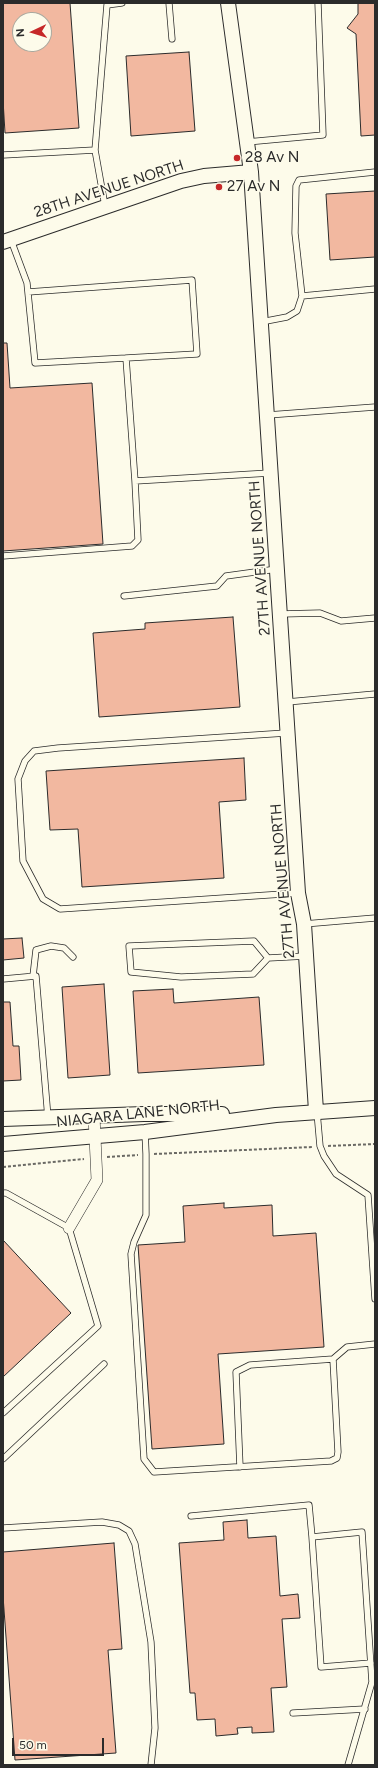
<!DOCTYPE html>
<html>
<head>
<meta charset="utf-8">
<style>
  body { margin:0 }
  #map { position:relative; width:378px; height:1768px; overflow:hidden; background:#fdfbea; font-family:Figtree,sans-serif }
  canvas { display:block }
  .frame { position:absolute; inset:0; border:4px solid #2b2b2b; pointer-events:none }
  .north { position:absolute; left:12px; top:12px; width:40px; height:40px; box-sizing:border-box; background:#fdfbea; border:1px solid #a9a89e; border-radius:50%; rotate:266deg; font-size:11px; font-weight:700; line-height:16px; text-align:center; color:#2b2b2b }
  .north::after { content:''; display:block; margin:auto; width:14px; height:18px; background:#c62828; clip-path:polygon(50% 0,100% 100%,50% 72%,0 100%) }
  .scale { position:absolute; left:12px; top:1738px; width:92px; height:18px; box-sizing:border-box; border:2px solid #2b2b2b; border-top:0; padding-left:5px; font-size:12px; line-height:14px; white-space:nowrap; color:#2b2b2b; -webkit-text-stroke:3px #fdfbea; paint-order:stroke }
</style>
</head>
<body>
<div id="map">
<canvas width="378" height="1768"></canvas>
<div class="frame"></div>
<div class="north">N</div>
<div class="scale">50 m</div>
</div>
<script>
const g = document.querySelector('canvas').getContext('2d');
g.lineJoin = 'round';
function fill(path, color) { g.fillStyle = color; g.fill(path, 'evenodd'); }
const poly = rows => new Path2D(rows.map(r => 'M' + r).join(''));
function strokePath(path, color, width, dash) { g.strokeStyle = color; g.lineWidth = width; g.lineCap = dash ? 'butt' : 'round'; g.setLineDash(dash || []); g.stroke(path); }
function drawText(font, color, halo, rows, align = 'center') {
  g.font = font + ' Figtree,sans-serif'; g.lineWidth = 3; g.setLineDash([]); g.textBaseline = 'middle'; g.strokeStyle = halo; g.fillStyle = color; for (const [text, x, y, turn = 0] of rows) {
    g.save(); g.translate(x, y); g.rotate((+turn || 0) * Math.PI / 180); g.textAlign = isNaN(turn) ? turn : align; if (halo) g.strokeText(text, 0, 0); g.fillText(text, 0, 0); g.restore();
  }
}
const building = poly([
  [3,3,70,3,79,128,5,133,3,100,3,3],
  [20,20,44,20,44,44,20,44,20,20],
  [358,3,375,3,375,135,361,136,356,34,347,28,358,14,358,3],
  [189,52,195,131,131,136,126,56,189,52],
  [375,191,375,257,330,260,326,194,375,191],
  [3,343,7,343,10,388,92,383,103,544,3,551,3,343],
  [233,617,240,707,99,717,93,633,145,629,145,623,233,617],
  [244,758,246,800,219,802,224,878,82,887,78,829,50,830,46,771,244,758],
  [22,938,24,958,3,960,3,939,22,938],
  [104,984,110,1075,68,1078,62,987,104,984],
  [173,989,174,1003,259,997,264,1065,138,1073,133,991,173,989],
  [3,1002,10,1002,13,1046,19,1046,21,1080,3,1081,3,1002],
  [224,1203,224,1208,272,1205,273,1236,316,1233,324,1347,218,1354,224,1444,152,1449,138,1245,185,1242,183,1206,224,1203],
  [3,1240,71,1313,3,1377,3,1240],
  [247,1520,248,1538,276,1536,280,1596,298,1594,300,1618,282,1619,287,1687,271,1688,274,1732,252,1733,252,1727,237,1728,238,1734,216,1736,215,1719,197,1720,195,1693,190,1693,179,1543,224,1540,223,1522,247,1520],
  [114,1543,122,1649,108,1650,116,1753,15,1760,3,1596,3,1552,114,1543]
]);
const path = poly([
  [328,1146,375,1144],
  [154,1154,312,1147],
  [107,1157,138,1155],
  [3,1167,84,1159]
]);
const service = poly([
  [169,3,172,39],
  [247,142,323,135,318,3],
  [95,150,107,5,122,3],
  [3,155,95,150,105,206],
  [11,240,27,283,35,363,126,358,135,481,270,473],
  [28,292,192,280,197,354,126,358],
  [302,296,375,289],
  [261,322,287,317,297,311,302,296,295,233,296,186,299,180,375,172],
  [268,415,375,407],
  [3,556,132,546,138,540,135,481],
  [124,596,217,586,226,576,277,569],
  [281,614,320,613,341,621,375,618],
  [287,702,375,694],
  [286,733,58,748,34,751,25,761,18,779,23,861,43,899,60,909,298,893],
  [304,924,375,918],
  [268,958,254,941,129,946,131,972,181,977,253,974,268,958,306,956],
  [33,976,36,950,51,946,64,948,73,957],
  [3,979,36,976,48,1118],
  [317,1112,320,1146,324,1156,336,1174,368,1195,375,1299],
  [145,1132,146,1154,146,1215,134,1242,131,1254,144,1459,154,1472,331,1461,337,1458,338,1452,333,1359,347,1347,375,1344],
  [3,1193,6,1193,69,1228,98,1326,3,1413],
  [3,1459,104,1364],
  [240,1467,236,1372,250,1365,333,1359],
  [191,1516,309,1505,312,1537,362,1532,372,1682,348,1765],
  [3,1528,102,1522,119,1525,129,1531,135,1544,151,1642,155,1728,151,1765],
  [312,1537,321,1667,371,1663],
  [293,1713,365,1709]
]);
const minor = poly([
  [69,1228,97,1180,94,1116]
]);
const tertiary = poly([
  [228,3,251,172,298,893,304,924,316,1111],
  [3,242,181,181,204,176,251,172],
  [3,1119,144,1114,222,1114],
  [3,1144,145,1132,276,1115,375,1108]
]);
const markers = [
  [237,158,4,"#c62828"],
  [219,187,4,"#c62828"]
];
const poiNames = [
  ["28 Av N",245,158],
  ["27 Av N",227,187]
];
const streetNames = [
  ["28TH AVENUE NORTH",109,189,-18],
  ["27TH AVENUE NORTH",260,558,-94],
  ["27TH AVENUE NORTH",283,881,-95],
  ["NIAGARA LANE NORTH",138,1114,-6]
];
fill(building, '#f2b8a0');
strokePath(building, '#2b2b2b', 1);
strokePath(service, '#2b2b2b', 7);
strokePath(minor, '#2b2b2b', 12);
strokePath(tertiary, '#2b2b2b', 16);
strokePath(path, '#6a6964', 2, [3, 2]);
strokePath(service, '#fdfbea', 5.5);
strokePath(minor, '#fdfbea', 11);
strokePath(tertiary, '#fdfbea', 14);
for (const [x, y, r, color] of markers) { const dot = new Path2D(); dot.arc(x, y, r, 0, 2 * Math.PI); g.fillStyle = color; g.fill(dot); strokePath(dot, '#fdfbea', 1.5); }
drawText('15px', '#2b2b2b', '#fdfbea', poiNames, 'left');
drawText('15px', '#2b2b2b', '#fdfbea', streetNames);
</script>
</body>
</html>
